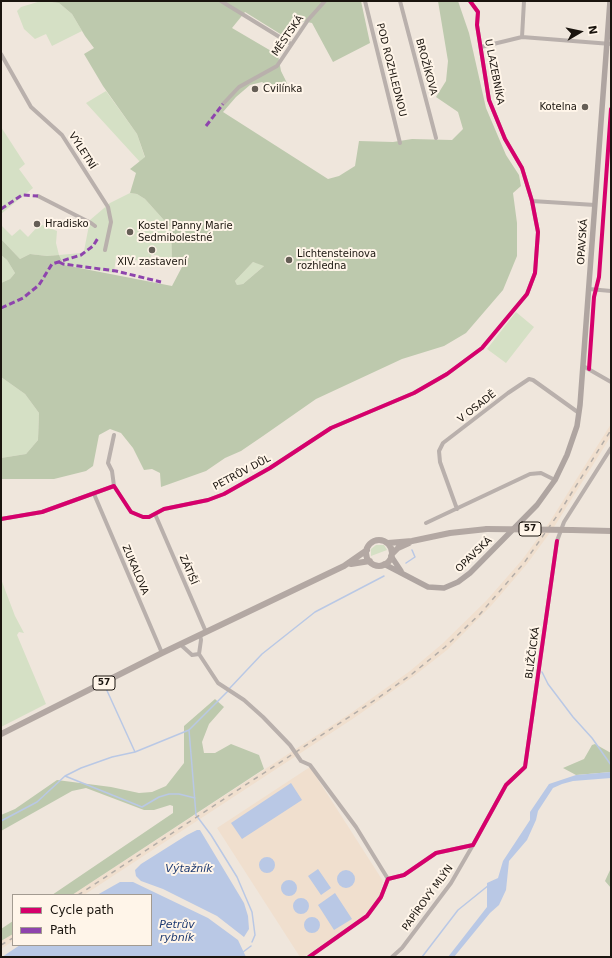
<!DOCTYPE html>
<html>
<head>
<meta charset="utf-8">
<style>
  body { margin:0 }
  #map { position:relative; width:612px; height:958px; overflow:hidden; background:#efe6dc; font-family:"DejaVu Sans",sans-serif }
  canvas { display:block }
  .frame { position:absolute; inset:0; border:2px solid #1a140e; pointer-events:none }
  .legend { position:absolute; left:12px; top:894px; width:140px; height:52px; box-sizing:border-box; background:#fff5e9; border:1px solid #a39b91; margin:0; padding:5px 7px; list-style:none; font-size:12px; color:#1a140e }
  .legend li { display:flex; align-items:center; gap:8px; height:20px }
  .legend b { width:20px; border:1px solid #a39b91 }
  .north { position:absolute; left:560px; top:12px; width:40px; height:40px; -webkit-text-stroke:3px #fff5e9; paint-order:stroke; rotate:81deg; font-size:11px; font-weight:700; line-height:16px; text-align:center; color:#1a140e }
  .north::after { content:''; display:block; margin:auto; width:14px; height:18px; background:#1a140e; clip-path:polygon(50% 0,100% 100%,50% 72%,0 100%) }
</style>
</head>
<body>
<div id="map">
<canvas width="612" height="958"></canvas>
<div class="frame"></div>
<ul class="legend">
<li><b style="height:5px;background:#d6006c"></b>Cycle path</li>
<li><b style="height:5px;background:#8e44ad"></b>Path</li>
</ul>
<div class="north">N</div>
</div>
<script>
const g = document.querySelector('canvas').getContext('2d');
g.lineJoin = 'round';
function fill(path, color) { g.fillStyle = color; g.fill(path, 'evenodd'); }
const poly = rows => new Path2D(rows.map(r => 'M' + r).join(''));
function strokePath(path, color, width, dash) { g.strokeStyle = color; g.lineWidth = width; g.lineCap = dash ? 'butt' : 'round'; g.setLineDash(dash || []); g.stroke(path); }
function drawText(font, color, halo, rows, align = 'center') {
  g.font = font + ' "DejaVu Sans",sans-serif'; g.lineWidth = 4; g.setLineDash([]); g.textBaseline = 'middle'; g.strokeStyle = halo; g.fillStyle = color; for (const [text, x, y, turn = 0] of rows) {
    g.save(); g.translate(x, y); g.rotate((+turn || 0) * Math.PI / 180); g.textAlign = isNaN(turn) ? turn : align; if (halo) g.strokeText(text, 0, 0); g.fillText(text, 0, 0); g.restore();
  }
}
const built = poly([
  [611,424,611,436,554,527,527,564,491,606,447,650,414,676,354,718,84,895,72,895,351,713,410,671,442,644,486,601,522,560,549,523],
  [310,767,383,881,379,897,372,908,356,922,304,957,300,957,217,828],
  [13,934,13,941,1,949,1,941]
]);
const green = poly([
  [41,1,59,3,72,14,82,31,52,46,46,34,35,39,24,29,17,11,21,7],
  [106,91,137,134,145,158,140,162,86,103],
  [1,127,25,164,19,169,33,188,1,214],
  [130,193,137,194,145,199,171,228,172,261,152,254,148,263,119,256,116,256,114,273,64,265,59,255,47,256,30,254,20,259,1,239,1,225,12,236,20,229,28,237,40,224,57,231,56,243,59,255,81,253,84,251,90,220,110,203],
  [1,255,7,260,15,273,10,279,1,283],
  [253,262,265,265,243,284,237,285,235,281],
  [516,312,534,327,506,363,487,349],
  [1,377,25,394,39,413,38,440,26,454,1,458],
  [376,545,384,545,387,550,371,556,371,549],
  [1,579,15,616,24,633,19,632,17,635,46,704,1,727]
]);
const forest = poly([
  [42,1,361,1,370,43,333,62,312,23,302,21,290,40,245,12,232,28,278,55,281,71,287,83,282,94,262,82,250,85,236,97,223,112,328,179,339,176,355,166,359,141,393,142,412,139,452,140,463,129,458,112,436,97,446,81,448,61,438,1,458,1,469,33,486,108,506,155,519,175,521,186,513,193,517,223,517,256,503,290,466,333,444,346,402,359,316,399,263,436,241,451,225,458,206,471,161,487,160,473,152,469,144,470,133,448,121,433,110,429,99,435,93,466,86,471,54,479,1,479,1,458,26,454,38,440,39,413,25,394,1,377,1,283,10,279,15,273,7,260,1,255,1,239,20,259,30,254,47,256,59,255,64,265,172,286,183,265,172,261,171,228,145,199,137,194,130,193,136,173,130,169,145,157,137,134,103,86,84,54,94,48,85,36,72,14,59,3],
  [253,262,264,266,243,284,237,285,235,281],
  [215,699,224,707,209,724,202,742,204,753,215,753,231,744,259,755,264,769,72,895,52,895,173,813,173,806,170,805,154,810,144,810,86,788,72,791,1,831,1,815,15,809,57,780,111,787,139,793,152,792,166,786,184,763,184,726],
  [595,744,611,753,611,772,576,775,563,768,584,759,592,745],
  [611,868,611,888,605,881],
  [13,921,13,934,1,941,1,929]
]);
const water = poly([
  [611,772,611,778,573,781,562,784,553,788,538,811,536,820,527,840,509,861,506,890,499,905,490,913,454,957,448,957,487,907,487,883,498,878,503,861,530,820,530,812,549,784,576,775],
  [291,783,302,800,242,839,231,823],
  [197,830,200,830,244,903,248,916,249,929,244,937,217,916,163,889,141,881,136,876,135,870,141,864,187,835],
  '259 865a8 8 0 1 1 16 0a8 8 0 1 1-16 0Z',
  [318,869,331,888,321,895,308,876],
  '337 879a9 9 0 1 1 18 0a9 9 0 1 1-18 0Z',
  '281 888a8 8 0 1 1 16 0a8 8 0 1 1-16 0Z',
  [120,882,133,882,208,918,238,940,246,957,2,957,20,945,151,945,151,895,97,895],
  [335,893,352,919,334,930,318,905],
  '293 906a8 8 0 1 1 16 0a8 8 0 1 1-16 0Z',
  '304 925a8 8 0 1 1 16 0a8 8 0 1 1-16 0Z'
]);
const stream = poly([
  [406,563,415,557,412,550],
  [542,672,548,684,573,717,592,738,611,765],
  [104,684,135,752],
  [229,689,262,654,315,612,384,576],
  [189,730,196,815,211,835,237,877,252,912,255,935,252,942],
  [65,776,142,807,159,797,169,794,179,794,195,798],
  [1,821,37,802,65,776,81,768,112,757,135,752,189,730,228,691],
  [243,952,251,946],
  [422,957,458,910,489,885]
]);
const minor = poly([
  [221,1,291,44],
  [365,1,400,143],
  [400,1,436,138],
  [522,37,524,1],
  [481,47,522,37,611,44],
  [1,54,31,107,62,135,108,207,111,222,105,250],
  [223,104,239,87,277,66,308,20,325,1],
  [38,196,91,223,95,226],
  [532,201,595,205],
  [589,289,611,291],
  [583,366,611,382],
  [114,486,112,471,108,463,114,435],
  [94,494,162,653],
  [457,509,440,462,439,451,443,443,508,393,529,379,533,380,579,413],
  [155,514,206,632],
  [1,519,42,512,114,486,131,512,143,517,149,517,164,509,208,500,224,494,270,468,331,428,414,393,447,374,482,348,527,294,535,273,538,232,532,201,522,168,505,139,489,100,477,25,478,12,470,1],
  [426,523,530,474,541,473,555,480],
  [200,635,201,640,199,654,218,683,244,700,263,717,290,745,301,761,310,765,356,827,388,879],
  [181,645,192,655,199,654],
  [309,957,367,916,381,897,388,879,404,875,436,853,473,845,506,785,525,767,557,541,564,522,611,448],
  [392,957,402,948,451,883,473,845]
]);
const secondary = poly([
  [391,556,401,571],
  [384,564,428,587,444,588,458,582,470,573,537,505,555,480,567,455,577,426,580,405,610,1]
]);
const primary = poly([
  [572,530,611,531],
  '366 553a13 13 0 1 1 26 0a13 13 0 1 1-26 0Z',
  [388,543,412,541,450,533,487,529],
  [392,554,398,548,409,543],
  [351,564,370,561],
  [1,734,162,653,344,566,367,550]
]);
const rail = poly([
  [78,895,375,700,412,674,445,647,480,614,524,563,559,513,611,430],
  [1,945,13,938]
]);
const primaryBridge = poly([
  [487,529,572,530]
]);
const quiet = poly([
  [206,126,223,104],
  [1,209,22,195,38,196],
  [59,262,63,264,116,271,161,282],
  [1,308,23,298,39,285,52,264,81,255,93,246,98,238]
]);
const cycleway = poly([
  [589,369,594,297,599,277,611,109],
  [1,519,42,512,114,486,131,512,143,517,149,517,164,509,208,500,224,494,270,468,331,428,414,393,447,374,482,348,527,294,535,273,538,232,532,201,522,168,505,139,489,100,477,25,478,12,470,1],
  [309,957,367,916,381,897,388,879,404,875,436,853,473,845,506,785,525,767,557,541]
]);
const markers = [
  [255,89,4,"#655e56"],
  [585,107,4,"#655e56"],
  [37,224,4,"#655e56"],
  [130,232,4,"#655e56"],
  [152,250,4,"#655e56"],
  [289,260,4,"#655e56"]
];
const shields = [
  [530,529,22],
  [104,683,22]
];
const shieldNames = [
  ["57",530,529],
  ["57",104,683]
];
const streetNames = [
  ["MĚSTSKÁ",288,36,-55],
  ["BROŽÍKOVA",426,67,75],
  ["POD ROZHLEDNOU",391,70,76],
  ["U LAZEBNÍKA",494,72,79],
  ["VÝLETNÍ",82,151,57],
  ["OPAVSKÁ",583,242,-86],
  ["V OSADĚ",477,407,-38],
  ["PETRŮV DŮL",242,473,-28],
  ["OPAVSKÁ",474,555,-44],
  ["ZUKALOVA",135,570,67],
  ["ZÁTIŠÍ",188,570,67],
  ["BLIŽČICKÁ",533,653,-82],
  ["PAPÍROVÝ MLÝN",428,898,-54]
];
const poiNames = [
  ["Cvilínka",263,89],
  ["Kotelna",577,107,"right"],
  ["Hradisko",45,224],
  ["Kostel Panny Marie",138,226],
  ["Sedmibolestné",138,238],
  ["Lichtensteinova",297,254],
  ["rozhledna",297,266],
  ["XIV. zastavení",152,262,"center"]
];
const waterNames = [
  ["Výtažník",189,869],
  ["Petrův",177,925],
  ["rybník",177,938]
];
fill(built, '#f0dfce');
fill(green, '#d5e0c5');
fill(forest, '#bdc9ad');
fill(water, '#b9c8e5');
strokePath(stream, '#b9c8e5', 1.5);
strokePath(minor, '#b9b0ac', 4);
strokePath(secondary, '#afa5a1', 5.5);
strokePath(primary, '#b3a8a3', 6);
strokePath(rail, '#b4ada7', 1.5, [5, 5]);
strokePath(primaryBridge, '#b3a8a3', 6);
strokePath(quiet, '#8e44ad', 3, [6, 3]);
strokePath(cycleway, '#d6006c', 4);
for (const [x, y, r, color] of markers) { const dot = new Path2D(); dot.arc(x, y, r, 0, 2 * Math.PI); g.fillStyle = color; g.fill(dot); strokePath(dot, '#fff5e9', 1.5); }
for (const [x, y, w] of shields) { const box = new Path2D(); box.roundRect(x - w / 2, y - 7, w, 14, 3); g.fillStyle = '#fff5e9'; g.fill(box); strokePath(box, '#1a140e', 1); }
drawText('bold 9px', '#1a140e', null, shieldNames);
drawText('10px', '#1a140e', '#fff5e9', streetNames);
drawText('10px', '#1a140e', '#fff5e9', poiNames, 'left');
drawText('italic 11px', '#1f3b72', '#fff5e9', waterNames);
</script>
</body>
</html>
